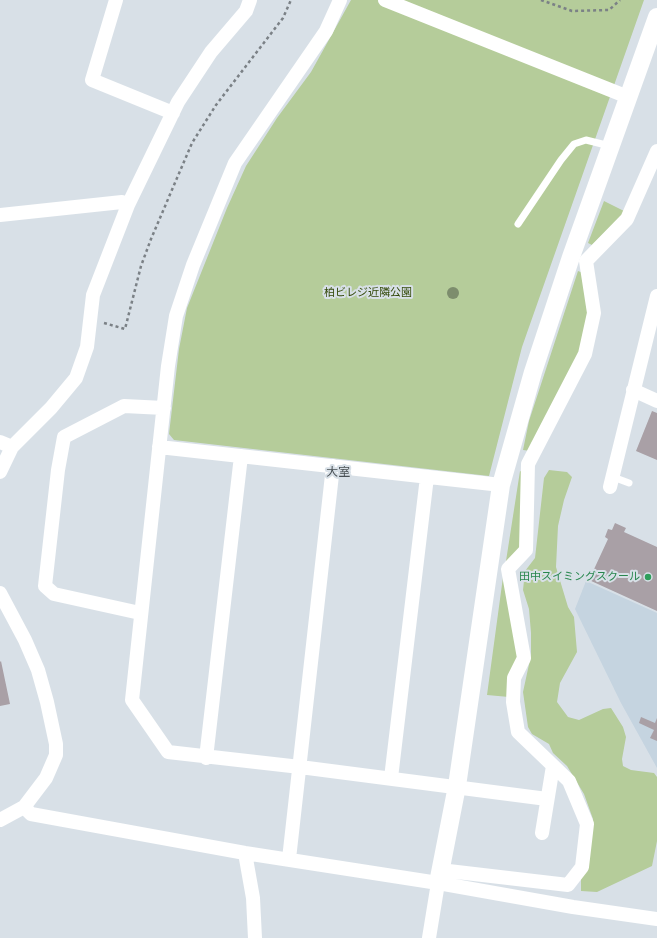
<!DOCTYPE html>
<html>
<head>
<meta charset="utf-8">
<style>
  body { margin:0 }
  canvas { display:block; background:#d8e0e7 }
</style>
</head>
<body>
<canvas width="657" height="938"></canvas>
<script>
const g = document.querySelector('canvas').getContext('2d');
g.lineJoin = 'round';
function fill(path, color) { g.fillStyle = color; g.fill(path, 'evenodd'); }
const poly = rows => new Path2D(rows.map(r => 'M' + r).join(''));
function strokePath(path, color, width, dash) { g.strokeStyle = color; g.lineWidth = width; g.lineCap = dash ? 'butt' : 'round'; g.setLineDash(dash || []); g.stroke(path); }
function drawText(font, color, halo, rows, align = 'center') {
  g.font = font + ' Manrope,"Noto Sans JP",sans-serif'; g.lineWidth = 4; g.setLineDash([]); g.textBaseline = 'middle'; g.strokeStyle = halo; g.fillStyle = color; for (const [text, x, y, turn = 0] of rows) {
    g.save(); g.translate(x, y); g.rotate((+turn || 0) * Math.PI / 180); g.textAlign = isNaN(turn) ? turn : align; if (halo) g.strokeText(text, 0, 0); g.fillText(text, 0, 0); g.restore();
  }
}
const built = poly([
  [586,581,657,613,657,768,621,703,575,609]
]);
const green = poly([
  [351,0,644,0,522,347,489,476,174,440,169,434,179,349,187,308,227,208,246,166,277,118,311,72],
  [604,201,626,212,592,245,588,243],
  [578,271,586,274,591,310,582,351,531,451,523,450,529,421],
  [549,470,567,472,572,477,564,500,558,526,556,567,568,607,574,617,577,652,560,683,557,702,568,717,579,720,603,709,611,708,623,727,626,737,622,759,623,766,631,770,654,773,657,777,657,841,652,866,597,892,581,891,581,879,587,868,593,819,584,794,567,766,553,753,549,744,532,734,528,727,523,692,531,655,531,633,529,609,523,590,525,571,535,558,544,478],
  [520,471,526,474,523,548,510,562,506,561],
  [503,577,518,658,509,697,487,695]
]);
const building = poly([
  [652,411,657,413,657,460,636,451],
  [615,523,626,528,624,532,657,547,657,611,589,580,608,539,605,537,608,529,612,530],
  [1,661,10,704,0,706,0,662],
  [641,717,655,723,657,718,657,741,650,738,654,730,639,723]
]);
const path = poly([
  [541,0,572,11,609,10,620,0],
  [104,323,125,329,141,266,151,239,192,143,216,105,283,18,291,0]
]);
const service = poly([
  [518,224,561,160,574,144,586,140,610,146],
  [613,477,629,483]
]);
const minor = poly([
  [116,0,92,80,173,113],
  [340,0,326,31,235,163,193,265,176,316,168,366,132,700,168,752,300,767,547,799],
  [385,0,628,97],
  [0,215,122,202,128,205],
  [633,390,657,401],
  [0,442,12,447],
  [159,447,501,485],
  [0,472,12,447,51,408,76,378,87,347,93,295,128,205,178,102,211,52,246,11,250,0],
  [610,487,657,296],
  [0,593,25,640,38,670,47,702,56,744,56,755,46,778,24,807,0,820],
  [140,613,54,594,45,586,58,470,64,437,124,406,164,408],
  [206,758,241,456],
  [391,778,427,477],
  [24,807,31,814,245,853,438,883,573,907,657,919],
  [542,833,553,766],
  [245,853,253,898,255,938],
  [289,859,333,466],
  [440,870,568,885,582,867,587,824,569,781,518,732,513,702,514,678,524,658,508,569,526,550,528,464,585,354,594,313,586,261,627,219,657,151],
  [429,938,438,883]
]);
const tertiary = poly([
  [438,883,457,786,501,485,533,372,571,257,657,17]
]);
const trees = [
  [453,293]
];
const markers = [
  [648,577,4,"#2e9e5b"]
];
const parkNames = [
  ["柏ビレジ近隣公園",368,293]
];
const leisureNames = [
  ["田中スイミングスクール",640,577]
];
const neighbourhoodNames = [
  ["大室",338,473]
];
fill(built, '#c5d4e0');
fill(green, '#b5cc9a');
fill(building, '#a9a0a6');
strokePath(path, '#7b8186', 2.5, [3, 3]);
strokePath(service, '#fff', 7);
strokePath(minor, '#fff', 14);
strokePath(tertiary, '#fff', 18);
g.fillStyle = '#7d8d6d';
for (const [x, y] of trees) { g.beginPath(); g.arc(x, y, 6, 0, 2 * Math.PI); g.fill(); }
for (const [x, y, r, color] of markers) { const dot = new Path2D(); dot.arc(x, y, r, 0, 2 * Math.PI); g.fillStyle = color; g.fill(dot); strokePath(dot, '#d8e0e7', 1.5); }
drawText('11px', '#334909', '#d8e0e7', parkNames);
drawText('11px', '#27864d', '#d8e0e7', leisureNames, 'right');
drawText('12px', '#484f54', '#d8e0e7', neighbourhoodNames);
</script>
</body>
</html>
